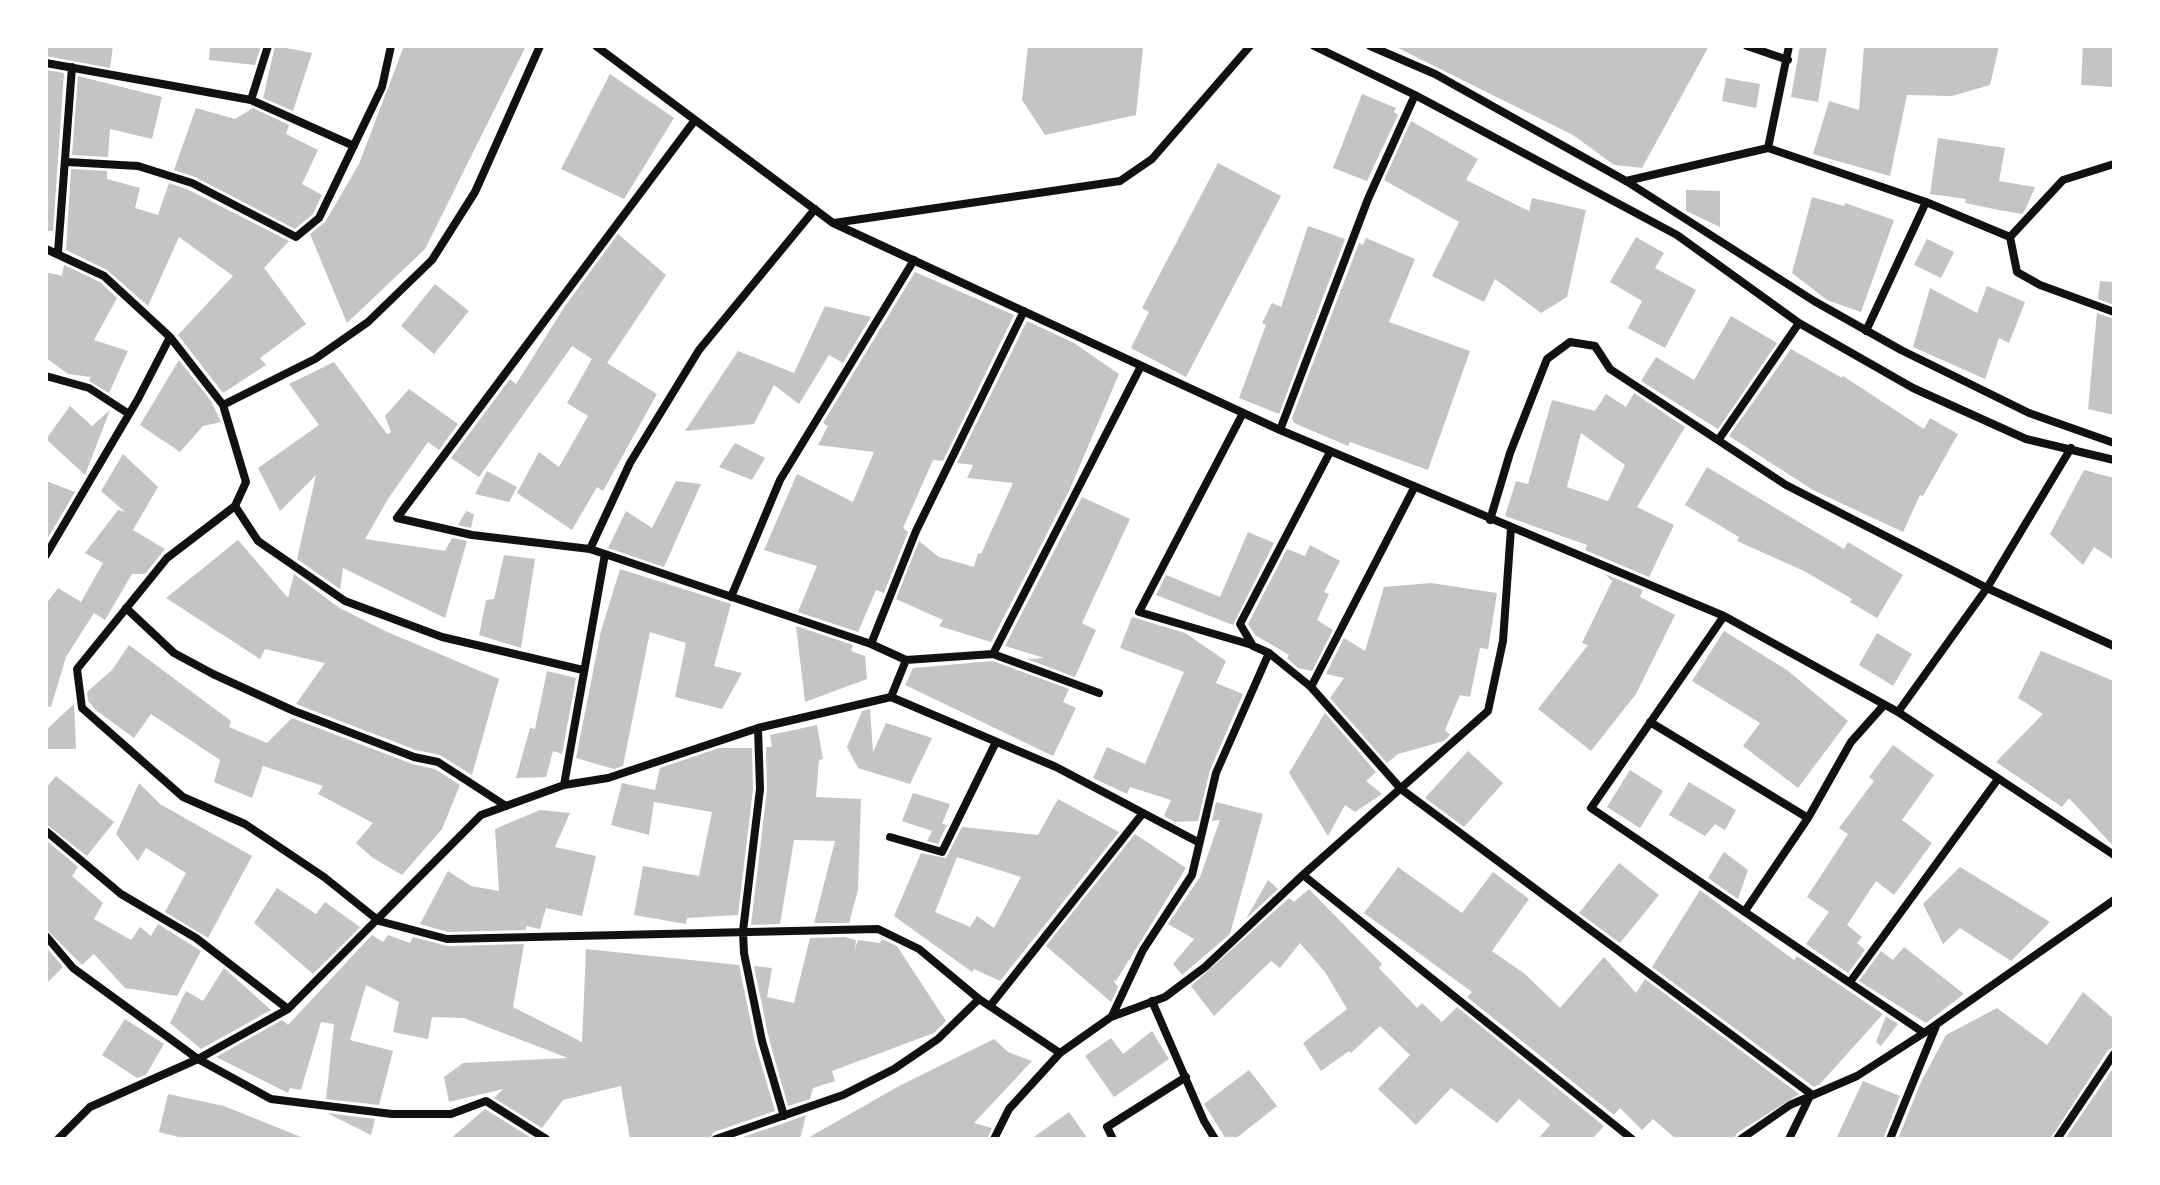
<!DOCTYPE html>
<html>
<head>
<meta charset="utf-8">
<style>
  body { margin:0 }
  #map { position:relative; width:2160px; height:1185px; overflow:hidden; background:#fff; font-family:Quicksand,sans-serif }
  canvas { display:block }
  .frame { position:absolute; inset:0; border:48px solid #fff; pointer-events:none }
</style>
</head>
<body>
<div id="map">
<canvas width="2160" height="1185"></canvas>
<div class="frame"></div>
</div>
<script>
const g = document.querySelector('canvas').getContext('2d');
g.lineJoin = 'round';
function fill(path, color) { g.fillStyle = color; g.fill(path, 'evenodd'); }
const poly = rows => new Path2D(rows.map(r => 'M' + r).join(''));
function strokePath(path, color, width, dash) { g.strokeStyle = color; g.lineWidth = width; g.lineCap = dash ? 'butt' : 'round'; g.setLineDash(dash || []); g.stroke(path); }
const building = poly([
  [47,46,113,46,110,68,46,56],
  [210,46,261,46,255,65,209,60],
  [275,46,312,53,293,111,263,98],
  [404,46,526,46,425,249,347,323,310,234,325,222,359,164],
  [1028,46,1143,48,1136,115,1045,135,1022,100],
  [1394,46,1709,46,1642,168,1614,165,1573,135],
  [1800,46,1827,46,1818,102,1791,97],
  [1864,46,1999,46,1990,85,1952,96,1907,95,1890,176,1813,154,1829,101,1859,110],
  [2083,46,2114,46,2114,87,2081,85],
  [46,70,64,73,53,231,46,231],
  [610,74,674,118,624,199,561,169],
  [78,76,162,97,152,139,110,129,108,157,72,155],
  [1726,78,1760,84,1756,108,1722,101],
  [1362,94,1396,108,1394,112,1398,115,1367,181,1333,168],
  [196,108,235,119,253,108,289,125,286,134,318,150,302,184,322,195,313,214,295,229,195,177,174,170],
  [1411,121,1478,159,1466,180,1529,211,1532,198,1586,210,1567,297,1541,313,1495,279,1484,302,1432,276,1459,222,1384,180],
  [1938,138,2005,148,1999,181,2035,187,2025,210,2022,214,1999,210,1965,203,1966,199,1930,194],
  [1218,163,1281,196,1186,377,1131,348,1149,312,1142,308],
  [71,169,107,171,107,179,140,188,135,208,158,215,169,183,189,190,289,241,264,268,306,324,260,358,266,365,223,393,178,335,233,276,179,237,148,306,107,270,66,250],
  [1686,190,1720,191,1720,227,1686,211],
  [1812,197,1844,206,1845,203,1894,220,1861,312,1827,300,1792,273],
  [1308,226,1345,239,1279,414,1239,398,1266,325,1262,323,1272,303,1281,307],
  [618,234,666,275,607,363,657,394,603,491,597,487,572,530,517,493,539,452,559,467,588,416,567,403,592,359,572,346,479,477,451,458,510,379,516,384,565,306],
  [1636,237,1664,253,1655,268,1696,290,1665,348,1628,328,1642,301,1610,282],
  [1366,238,1415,259,1389,322,1470,351,1428,470,1350,442,1348,446,1294,423,1292,418,1359,243,1363,245],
  [1927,239,1954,252,1941,278,1914,265],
  [64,265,100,282,117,298,94,340,128,351,109,393,89,381,91,377,68,374,46,358,46,272,62,276],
  [915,272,1014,315,943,461,933,460,903,528,908,532,884,593,876,590,858,632,798,612,817,566,764,550,797,474,853,502,874,452,818,445,828,426,823,423],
  [2100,281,2114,282,2114,305,2098,299],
  [435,284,469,311,434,354,401,326],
  [1987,286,2025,302,2009,343,1999,338,1985,379,1913,347,1930,288,1977,313],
  [825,306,871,317,843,363,829,355,799,404,774,385,754,424,685,431,738,351,794,373],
  [2097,313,2114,319,2114,415,2088,409],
  [1731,316,1777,343,1718,429,1641,381,1656,357,1694,380],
  [1027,321,1074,343,1119,374,1069,491,991,642,939,626,943,620,896,599,919,541,939,557,974,567,978,553,981,554,1013,483,967,478,973,465,957,463],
  [1791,349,1842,378,1843,376,1924,429,1930,418,1958,434,1923,496,1920,495,1903,532,1813,490,1729,436],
  [179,360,211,401,221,422,203,426,180,452,140,425],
  [334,362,387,434,391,432,385,416,409,389,458,424,439,450,428,442,388,499,365,539,445,551,452,538,467,541,445,618,343,568,340,589,297,559,316,475,280,511,258,468,319,425,289,384],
  [1634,393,1685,427,1637,507,1674,525,1649,577,1585,550,1587,545,1505,516,1516,481,1528,484,1552,400,1595,411,1606,394,1626,407],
  [1581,433,1625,465,1608,501,1567,487],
  [70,406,92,426,110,410,85,475,46,439],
  [735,443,765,458,752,480,719,467],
  [123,454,158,487,133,530,165,549,145,574,132,574,105,620,94,613,66,657,51,707,46,706,46,604,58,588,81,602,103,563,85,553,118,510,125,512,101,491],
  [1707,467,1844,549,1848,542,1903,575,1877,618,1850,602,1852,599,1804,571,1737,541,1739,537,1685,505],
  [2084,470,2114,478,2114,560,2094,547,2083,565,2050,534],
  [487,471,517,487,509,502,475,494],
  [46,481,75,492,46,541],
  [676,481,701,484,664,567,608,548,626,511,652,528],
  [1082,497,1130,519,1082,623,1096,630,1075,677,1027,659,1044,658,1005,646],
  [466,511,474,514,471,528,458,525],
  [1248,532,1274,543,1233,625,1156,595,1166,575,1220,597],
  [238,540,288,598,294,574,338,607,385,631,499,679,472,775,440,755,416,750,296,704,325,663,265,649,260,659,166,598],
  [1310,545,1340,561,1324,592,1329,594,1317,620,1333,630,1312,671,1298,668,1287,658,1289,655,1255,635,1248,624,1287,549,1305,556],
  [504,555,535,559,521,648,479,635,486,600,494,599],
  [620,569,731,604,714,666,742,673,722,709,675,697,686,643,650,632,623,766,614,769,576,758,601,631],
  [1605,574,1643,590,1640,597,1675,615,1636,694,1591,751,1538,709,1588,645,1582,643,1612,581],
  [1431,583,1497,593,1488,649,1480,648,1470,697,1460,695,1445,730,1450,735,1444,741,1398,754,1387,763,1330,698,1344,678,1326,674,1344,638,1365,651,1384,587],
  [1132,617,1185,633,1226,661,1216,683,1243,694,1210,770,1198,821,1175,822,1164,816,1171,800,1130,787,1127,794,1093,778,1107,747,1145,764,1184,672,1120,648],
  [796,626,853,645,851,651,865,656,867,679,805,702],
  [1724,631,1787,670,1848,721,1798,788,1743,746,1760,723,1692,681],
  [1877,633,1912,654,1893,686,1859,665],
  [129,645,231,721,229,727,267,743,292,718,412,764,435,769,460,785,442,829,402,875,373,858,356,843,373,823,318,794,323,786,263,766,252,798,214,782,220,760,151,714,134,738,97,711,88,701,87,692,112,670],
  [2041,651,2114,681,2114,847,2069,798,2062,807,1996,762,2043,714,2018,698],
  [993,661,1069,689,1063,702,1076,708,1053,756,905,685,913,668],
  [547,671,576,678,562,754,553,751,546,777,516,778,530,728,535,729],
  [74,704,76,749,46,749,46,730],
  [870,709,873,752,886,723,932,738,910,784,858,768,847,747,862,711],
  [1325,713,1376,772,1366,781,1382,794,1355,812,1345,805,1328,836,1289,773],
  [817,725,823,759,819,760,816,797,861,799,858,890,849,923,814,923,835,841,794,840,780,924,751,925,767,790,766,747,772,747,770,735],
  [1893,745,1934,775,1902,820,1932,843,1894,895,1876,881,1847,925,1862,937,1857,943,1865,950,1848,973,1806,944,1829,912,1807,897,1848,834,1839,828,1874,781,1869,777],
  [719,748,752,748,753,789,738,915,687,918,686,924,634,915,643,866,699,876,712,812,654,802,649,835,611,825,622,783,655,790,660,768],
  [1468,751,1503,783,1464,827,1425,798],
  [1630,770,1663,791,1640,828,1607,807],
  [56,776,114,822,87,856,46,824,46,788],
  [1689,782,1736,810,1725,830,1715,824,1705,836,1669,815],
  [139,783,160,804,252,856,208,938,165,912,186,873,146,848,138,861,116,834],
  [913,793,950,804,942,824,947,825,938,844,927,841,932,831,902,821],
  [1058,799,1119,832,1000,981,974,969,972,972,894,916,921,853,946,858,962,827,1038,835],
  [957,857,1021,877,994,928,977,916,970,927,935,912],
  [1216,802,1263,814,1230,934,1182,975,1173,964,1194,939,1168,924,1200,877,1220,820,1212,821],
  [540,810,570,813,555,847,596,856,582,916,546,908,540,929,526,926,526,930,448,932,420,924,448,871,471,886,499,891,495,829],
  [1135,834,1186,868,1116,981,1113,980,1118,987,1111,1002,1046,946],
  [46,840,78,867,72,876,103,903,94,919,131,940,140,927,151,936,158,924,201,951,177,996,125,988,94,954,82,965,46,929],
  [1724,852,1748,870,1738,899,1708,878],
  [1619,863,1659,895,1620,943,1579,913],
  [1398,867,1462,913,1493,872,1529,899,1492,951,1525,974,1560,1008,1604,957,1636,993,1645,979,1799,1094,1737,1133,1734,1139,1676,1139,1653,1119,1642,1130,1620,1108,1614,1115,1467,997,1472,992,1364,913],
  [1960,867,2050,922,2011,961,1960,928,1943,944,1923,904],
  [1268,880,1278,889,1246,919],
  [277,888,316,914,325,902,360,927,313,974,254,923],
  [1309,889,1382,964,1379,968,1417,1008,1422,1003,1442,1022,1457,1007,1604,1126,1592,1139,1538,1139,1550,1125,1519,1099,1497,1123,1451,1088,1416,1125,1378,1089,1410,1055,1380,1026,1351,1053,1349,1051,1321,1071,1303,1043,1347,1009,1325,972,1300,943,1280,968,1271,961,1214,1016,1191,986,1289,898,1294,902],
  [1700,890,1794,960,1797,956,1883,1014,1820,1084,1814,1087,1652,967],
  [372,935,383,942,388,935,410,943,413,937,447,946,524,944,513,1007,582,1042,586,949,739,965,755,1043,775,1111,714,1132,709,1139,630,1139,621,1086,563,1100,542,1128,494,1098,503,1089,449,1102,444,1077,463,1063,568,1058,464,1018,432,1017,428,1039,393,1032,399,1002,366,985,350,1040,393,1051,379,1105,326,1099,334,1024,321,1022,301,1090,290,1088,288,1093,216,1057,282,1020,288,1025],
  [845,937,856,940,855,949,858,940,880,943,882,939,897,946,946,1021,934,1033,832,1071,835,1081,813,1088,810,1099,788,1106,769,1039,754,966,772,968,767,997,794,1003,810,938],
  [46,947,63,967,46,984],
  [1904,947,1964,994,1926,1023,1859,981,1881,951,1893,960],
  [224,968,271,1010,201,1049,170,1023,186,991,203,1001],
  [2083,992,2114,1019,2114,1047,2108,1050,2050,1139,1898,1139,1921,1082,1946,1035,1997,1008,2047,1045],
  [1886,1016,1898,1024,1881,1046,1876,1042],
  [125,1019,164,1044,146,1075,137,1078,102,1055],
  [1152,1031,1169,1059,1114,1097,1085,1056,1111,1038,1123,1054],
  [994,1039,1008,1052,1032,1061,974,1123,992,1128,987,1139,806,1139,899,1086],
  [2114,1067,2114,1139,2065,1139],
  [1249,1070,1277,1106,1235,1139,1226,1139,1204,1104],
  [1863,1081,1900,1096,1883,1139,1836,1139],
  [168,1094,224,1106,306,1139,186,1139,159,1132],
  [485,1109,533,1139,450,1139],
  [1069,1112,1088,1139,1031,1139],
  [327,1113,375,1119,371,1135],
  [806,1115,800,1139,737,1139,787,1122]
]);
const minor = poly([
  [596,46,833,223,1280,430,1724,616,1898,712,2114,855],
  [1314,46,1415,95,1677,235,1799,323,1913,388,2026,439,2114,460],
  [1370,46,1435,74,1626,181,1814,301,1901,350,2029,413,2114,443],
  [1747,46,1788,60],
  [46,63,251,100,354,146],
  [251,100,268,46],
  [695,120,397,518,472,535,590,549,871,644,906,660,993,654,1099,693],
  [1768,148,1789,46],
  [67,162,138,166,192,183,296,237,319,218,382,87,391,46],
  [1626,181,1768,148,1926,202,2010,237],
  [834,223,1120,181,1152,159,1250,46],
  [2010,237,2017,272,2040,285,2114,312],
  [2010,237,2063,180,2114,164],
  [46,249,104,276,170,337,223,405,246,482,235,506,167,558,77,669,82,708,183,797,245,824,324,877,379,921,447,939,878,929,919,949,979,999,1060,1053],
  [58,252,72,67],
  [1866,331,1926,202],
  [46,376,89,388,129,414],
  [223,405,315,359,368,322,432,260,475,192,540,46],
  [1243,413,1139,612,1252,645],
  [1280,430,1368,199,1415,95],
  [1719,439,1799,323],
  [1330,452,1240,624,1253,646,1269,653,1311,687,1414,488],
  [235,506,258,541,345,601,442,637,583,670],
  [1490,520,1510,453,1547,359,1570,342,1595,346,1610,369,1786,485,1987,588,2114,646],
  [590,549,630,463,699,350,815,209],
  [46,555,138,399,170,337],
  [731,597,780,480,914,260],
  [126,608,174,653,213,674,294,711,414,757,438,762,506,806],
  [1724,616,1591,808,1924,1033],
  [871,644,916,531,1024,311],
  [993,654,1141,366],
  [1311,687,1401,789,1811,1094,1789,1139],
  [891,697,906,660],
  [1898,712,1987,588,2071,448],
  [1650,722,1808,818],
  [758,728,760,789,743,931,744,953,762,1041,784,1116],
  [564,785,605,554],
  [46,831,121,894,196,938,288,1009],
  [890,837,942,852,996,742],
  [1303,875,1632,1139],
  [1745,911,1808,818,1851,742,1884,705],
  [46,936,73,968,198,1059,271,1099,392,1114,451,1114,486,1101,546,1139],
  [1850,982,1998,779],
  [1152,1001,1204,1121,1215,1139],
  [990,1006,1143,813],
  [1112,1016,1143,950,1192,875,1216,773,1269,653],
  [58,1139,90,1107,198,1059,288,1009,481,815,564,785,608,778,758,728,891,697,1056,767,1198,842],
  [716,1139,843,1095,894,1069,938,1039,979,999],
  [994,1139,1009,1109,1060,1053,1111,1017,1165,997,1205,967,1305,873,1488,711,1503,641,1511,528],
  [1113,1139,1107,1127,1186,1077],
  [1741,1139,1790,1105,1857,1076,1924,1033,2114,900],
  [1890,1139,1936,1026],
  [2057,1139,2114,1054]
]);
fill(building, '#c4c4c4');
strokePath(minor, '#111', 8);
</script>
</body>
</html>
